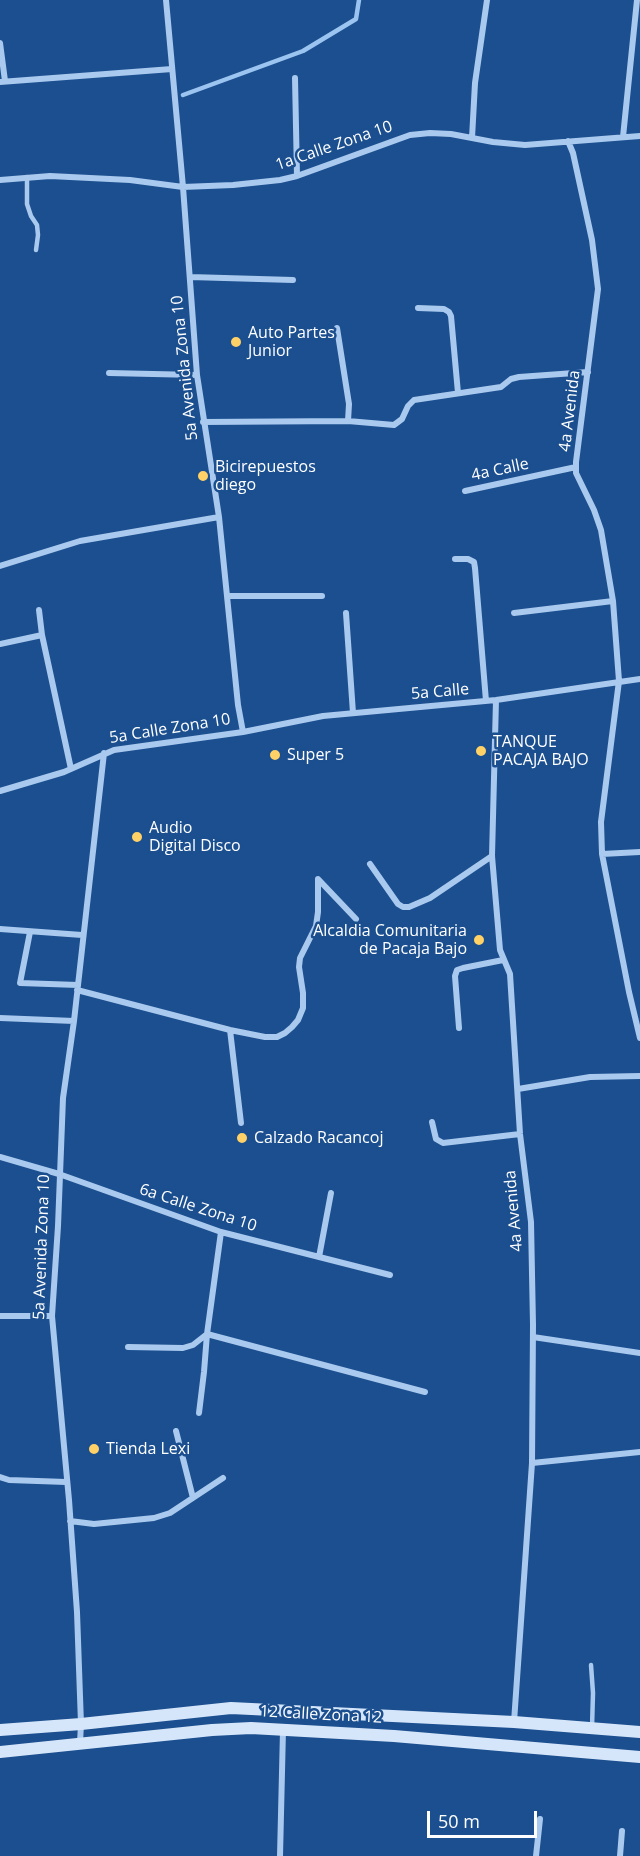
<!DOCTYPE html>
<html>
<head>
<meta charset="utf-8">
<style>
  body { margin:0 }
  #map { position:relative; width:640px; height:1856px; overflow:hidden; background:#1b4f8f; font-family:"Open Sans",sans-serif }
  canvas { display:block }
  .scale { position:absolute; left:427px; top:1811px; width:110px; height:27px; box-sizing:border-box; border:3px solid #fff; border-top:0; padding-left:8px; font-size:18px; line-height:21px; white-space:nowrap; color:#fff; -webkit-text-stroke:4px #1b4f8f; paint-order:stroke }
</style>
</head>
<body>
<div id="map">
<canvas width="640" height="1856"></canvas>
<div class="scale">50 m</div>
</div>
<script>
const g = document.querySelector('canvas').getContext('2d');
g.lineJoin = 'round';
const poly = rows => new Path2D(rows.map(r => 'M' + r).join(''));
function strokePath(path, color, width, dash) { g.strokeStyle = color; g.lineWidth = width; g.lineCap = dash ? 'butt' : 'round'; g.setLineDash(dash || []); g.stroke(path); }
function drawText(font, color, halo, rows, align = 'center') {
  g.font = font + ' "Open Sans",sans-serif'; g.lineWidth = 5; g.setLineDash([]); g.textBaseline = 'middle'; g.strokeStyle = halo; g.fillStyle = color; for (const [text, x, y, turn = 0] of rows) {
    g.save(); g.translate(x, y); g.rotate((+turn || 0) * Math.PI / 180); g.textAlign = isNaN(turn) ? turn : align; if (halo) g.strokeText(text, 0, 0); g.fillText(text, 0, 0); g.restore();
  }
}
const stream = poly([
  [183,95,303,51,356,19,359,0]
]);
const lane = poly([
  [27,177,27,204,31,216,37,225,38,235,36,250],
  [591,1665,593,1693,592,1728]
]);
const street = poly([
  [166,0,183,187,197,375,219,517,238,705,243,732],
  [0,43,5,81],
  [295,78,297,176],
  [0,82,172,69],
  [623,137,637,0],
  [472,138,475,83,487,0],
  [568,141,573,153,592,240,598,289,576,462,576,473,594,510,601,530,613,601,619,681,601,822,602,854,629,992,640,1038],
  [0,180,50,176,130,180,183,187,233,185,280,180,297,176,410,135,430,133,451,134,493,142,525,145,640,136],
  [190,277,293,280],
  [418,308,444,309,449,312,451,316,458,393],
  [337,328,349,404,348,421],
  [109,373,197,375],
  [203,422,348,421,394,425,402,419,408,406,414,400,501,387,511,379,519,377,588,372],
  [465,491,576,467],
  [455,559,468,559,474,562,475,568,486,701],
  [0,566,80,541,219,517],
  [228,596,322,596],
  [39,610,42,635,71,769],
  [346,613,353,713],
  [514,613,613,601],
  [0,644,42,635],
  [496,700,492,856,500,950,510,974,520,1134,531,1222,533,1325,532,1463,514,1722],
  [0,791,64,772,114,750,243,732,323,716,496,700,640,679],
  [602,854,640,852],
  [370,864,398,904,403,907,409,907,430,898,492,856],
  [0,929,82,935],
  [30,932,20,983,78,985],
  [77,990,230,1030,265,1037,277,1037,285,1033,292,1027,298,1020,303,1008,303,993,299,967,300,958,316,926,318,912,318,879,356,919],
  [0,1018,74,1021],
  [459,1028,455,976,457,970,463,968,503,960],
  [230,1030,241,1123],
  [518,1089,590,1077,640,1076],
  [432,1122,436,1139,443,1143,520,1134],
  [0,1157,59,1174,221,1232,390,1275],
  [319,1257,331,1193],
  [0,1316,52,1316],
  [533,1337,640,1353],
  [128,1347,183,1348,193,1345,207,1334,425,1392],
  [199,1413,204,1372,207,1334,221,1232],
  [176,1431,193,1498],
  [532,1463,640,1452],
  [0,1477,9,1480,66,1482],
  [70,1521,94,1524,154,1518,170,1513,223,1478],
  [80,1743,81,1724,77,1612,69,1500,52,1316,58,1226,63,1098,74,1021,104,753],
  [280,1856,283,1730],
  [536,1856,540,1819],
  [620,1856,622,1831]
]);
const secondary = poly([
  [0,1730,81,1724,231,1708,514,1722,640,1732],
  [0,1752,212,1730,251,1728,394,1736,640,1757]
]);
const markers = [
  [236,342,6,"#ffd166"],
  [203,476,6,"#ffd166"],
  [481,751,6,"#ffd166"],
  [275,755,6,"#ffd166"],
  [137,837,6,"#ffd166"],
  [479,940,6,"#ffd166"],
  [242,1138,6,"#ffd166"],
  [94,1449,6,"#ffd166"]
];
const streetNames = [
  ["1a Calle Zona 10",334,146,-19],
  ["5a Avenida Zona 10",185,368,-96],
  ["4a Avenida",570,411,-83],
  ["4a Calle",500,470,-12],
  ["5a Calle",440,692,-5],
  ["5a Calle Zona 10",170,729,-9],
  ["6a Calle Zona 10",198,1208,18],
  ["4a Avenida",514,1211,-95],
  ["5a Avenida Zona 10",42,1247,-88],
  ["12 Calle Zona 12",321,1715,3]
];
const poiNames = [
  ["Auto Partes",248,333],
  ["Junior",248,351],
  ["Bicirepuestos",215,467],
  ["diego",215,485],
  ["TANQUE",493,742],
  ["PACAJA BAJO",493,760],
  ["Super 5",287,755],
  ["Audio",149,828],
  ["Digital Disco",149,846],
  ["Alcaldia Comunitaria",467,931,"right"],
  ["de Pacaja Bajo",467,949,"right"],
  ["Calzado Racancoj",254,1138],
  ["Tienda Lexi",106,1449]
];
strokePath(stream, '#9cc4f0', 4.5);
strokePath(lane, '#a9c9ee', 4.5);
strokePath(street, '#a9c9ee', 6);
strokePath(secondary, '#d6e6fa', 12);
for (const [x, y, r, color] of markers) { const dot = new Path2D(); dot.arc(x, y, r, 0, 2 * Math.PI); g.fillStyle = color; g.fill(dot); strokePath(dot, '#1b4f8f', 2); }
drawText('16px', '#fff', '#1b4f8f', streetNames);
drawText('16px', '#fff', '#1b4f8f', poiNames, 'left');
</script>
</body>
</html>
